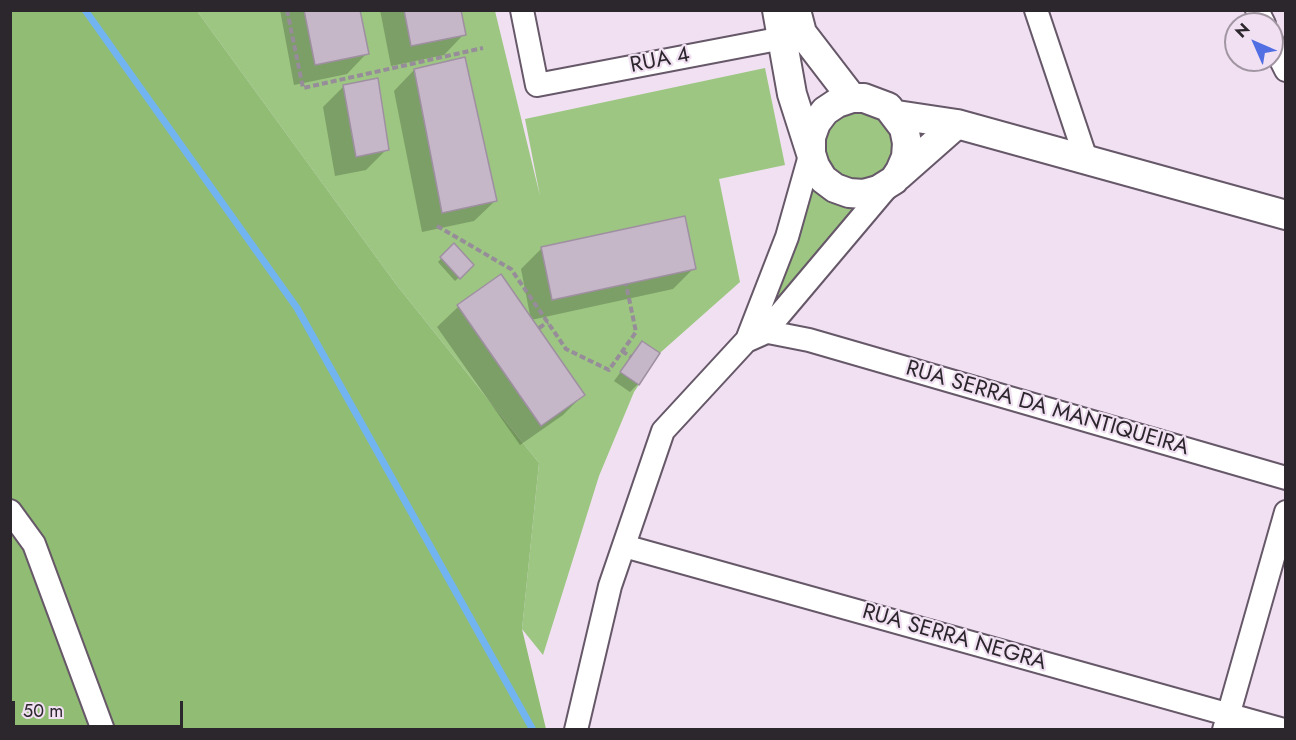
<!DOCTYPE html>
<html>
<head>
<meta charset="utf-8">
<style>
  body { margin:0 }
  #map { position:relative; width:1296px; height:740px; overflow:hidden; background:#f0e0f2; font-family:Jost,sans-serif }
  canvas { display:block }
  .frame { position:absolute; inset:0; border:12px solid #2c262d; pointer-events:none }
  .north { position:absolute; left:1224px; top:12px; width:60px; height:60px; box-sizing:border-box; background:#f0e0f2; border:2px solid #a296a3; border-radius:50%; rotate:315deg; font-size:16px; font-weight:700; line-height:24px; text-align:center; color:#2c262d }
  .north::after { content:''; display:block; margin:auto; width:21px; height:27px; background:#526ee3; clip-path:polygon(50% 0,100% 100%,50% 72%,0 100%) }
  .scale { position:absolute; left:12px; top:701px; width:171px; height:27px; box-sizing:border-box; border:3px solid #2c262d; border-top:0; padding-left:8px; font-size:18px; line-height:21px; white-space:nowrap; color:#2c262d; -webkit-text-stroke:4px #f0e0f2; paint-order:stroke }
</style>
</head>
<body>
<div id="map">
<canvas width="1296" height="740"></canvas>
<div class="frame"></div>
<div class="north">N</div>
<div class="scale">50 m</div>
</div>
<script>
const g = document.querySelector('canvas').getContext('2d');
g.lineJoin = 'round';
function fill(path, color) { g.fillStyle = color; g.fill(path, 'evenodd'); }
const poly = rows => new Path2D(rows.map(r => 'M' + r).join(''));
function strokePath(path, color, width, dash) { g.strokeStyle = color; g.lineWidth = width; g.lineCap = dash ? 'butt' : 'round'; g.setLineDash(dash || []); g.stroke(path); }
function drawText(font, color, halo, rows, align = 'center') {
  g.font = font + ' Jost,sans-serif'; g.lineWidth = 4.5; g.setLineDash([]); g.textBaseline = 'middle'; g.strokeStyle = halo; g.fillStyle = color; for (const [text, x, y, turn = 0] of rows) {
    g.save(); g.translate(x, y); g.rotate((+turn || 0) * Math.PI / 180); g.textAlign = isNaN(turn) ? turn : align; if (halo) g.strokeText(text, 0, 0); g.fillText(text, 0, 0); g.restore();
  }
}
const green = poly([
  [197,11,495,11,540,196,525,119,765,68,785,165,719,179,740,282,661,352,634,392,599,476,543,655,522,629,539,463,395,283],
  [855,102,899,128,885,181,832,182,816,138],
  [811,172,871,197,789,290,763,313]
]);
const forest = poly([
  [10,11,197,11,395,283,539,463,522,629,546,729,11,729]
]);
const shadow = poly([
  [280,10,358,10,367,53,347,74,294,85],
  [380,10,459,10,464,34,444,55,391,66],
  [414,70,495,201,474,221,422,232,394,91],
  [344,86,387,149,366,170,335,176,323,107],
  [454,245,472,265,455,281,438,262],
  [541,249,694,268,673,289,531,320,521,269],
  [501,276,583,395,563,415,520,445,437,327,458,307],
  [642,343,638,384,630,392,614,381]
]);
const stream = poly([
  [85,10,297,308,533,730]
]);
const building = poly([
  [304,10,360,10,369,54,315,65,304,10],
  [404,10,461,10,466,35,411,46,404,10],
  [465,57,497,201,442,213,414,69,465,57],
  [378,78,389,150,356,157,343,85,378,78],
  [685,216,696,269,552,300,541,247,685,216],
  [454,243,474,265,460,279,440,257,454,243],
  [501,274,585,395,541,426,457,305,501,274],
  [642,341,660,353,639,385,620,372,642,341]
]);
const path = poly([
  [287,10,303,88,483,48],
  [437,226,511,269,566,349,609,370,636,332,626,284],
  [539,328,548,322],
  [622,351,631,357]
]);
const minor = poly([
  [522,10,537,85,783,38],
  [1036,10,1086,159],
  [1257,10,1264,24],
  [1272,42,1286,70],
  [753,329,809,340,1286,478],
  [747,340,787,237,811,152],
  [10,511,34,544,103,730],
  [624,546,1284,730],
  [576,730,610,586,663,431,746,341,764,333,888,186],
  [1224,730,1286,512]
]);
const tertiary = poly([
  [777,10,792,94,815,166,823,179,835,188,849,193,864,194,878,190,894,180,900,171,906,157,907,143,904,128,888,107,864,98,852,98,837,103,825,111,816,123,811,137,811,152],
  [796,10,802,33,852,98],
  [897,115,957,124,1286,215],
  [898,176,957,124]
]);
const streetNames = [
  ["RUA 4",660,61,-11],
  ["RUA SERRA DA MANTIQUEIRA",1047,409,16],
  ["RUA SERRA NEGRA",954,638,16]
];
fill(green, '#9cc681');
fill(forest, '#90bc73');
fill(shadow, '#0003');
strokePath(stream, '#71b4f0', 7);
fill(building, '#c5b6c8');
strokePath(building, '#9f90a1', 1.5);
strokePath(minor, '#665868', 26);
strokePath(tertiary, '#665868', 32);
strokePath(path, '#978c99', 4, [6, 3]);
strokePath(minor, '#fff', 22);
strokePath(tertiary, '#fff', 28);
drawText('22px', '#2c262d', '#f0e0f2', streetNames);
</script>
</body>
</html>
